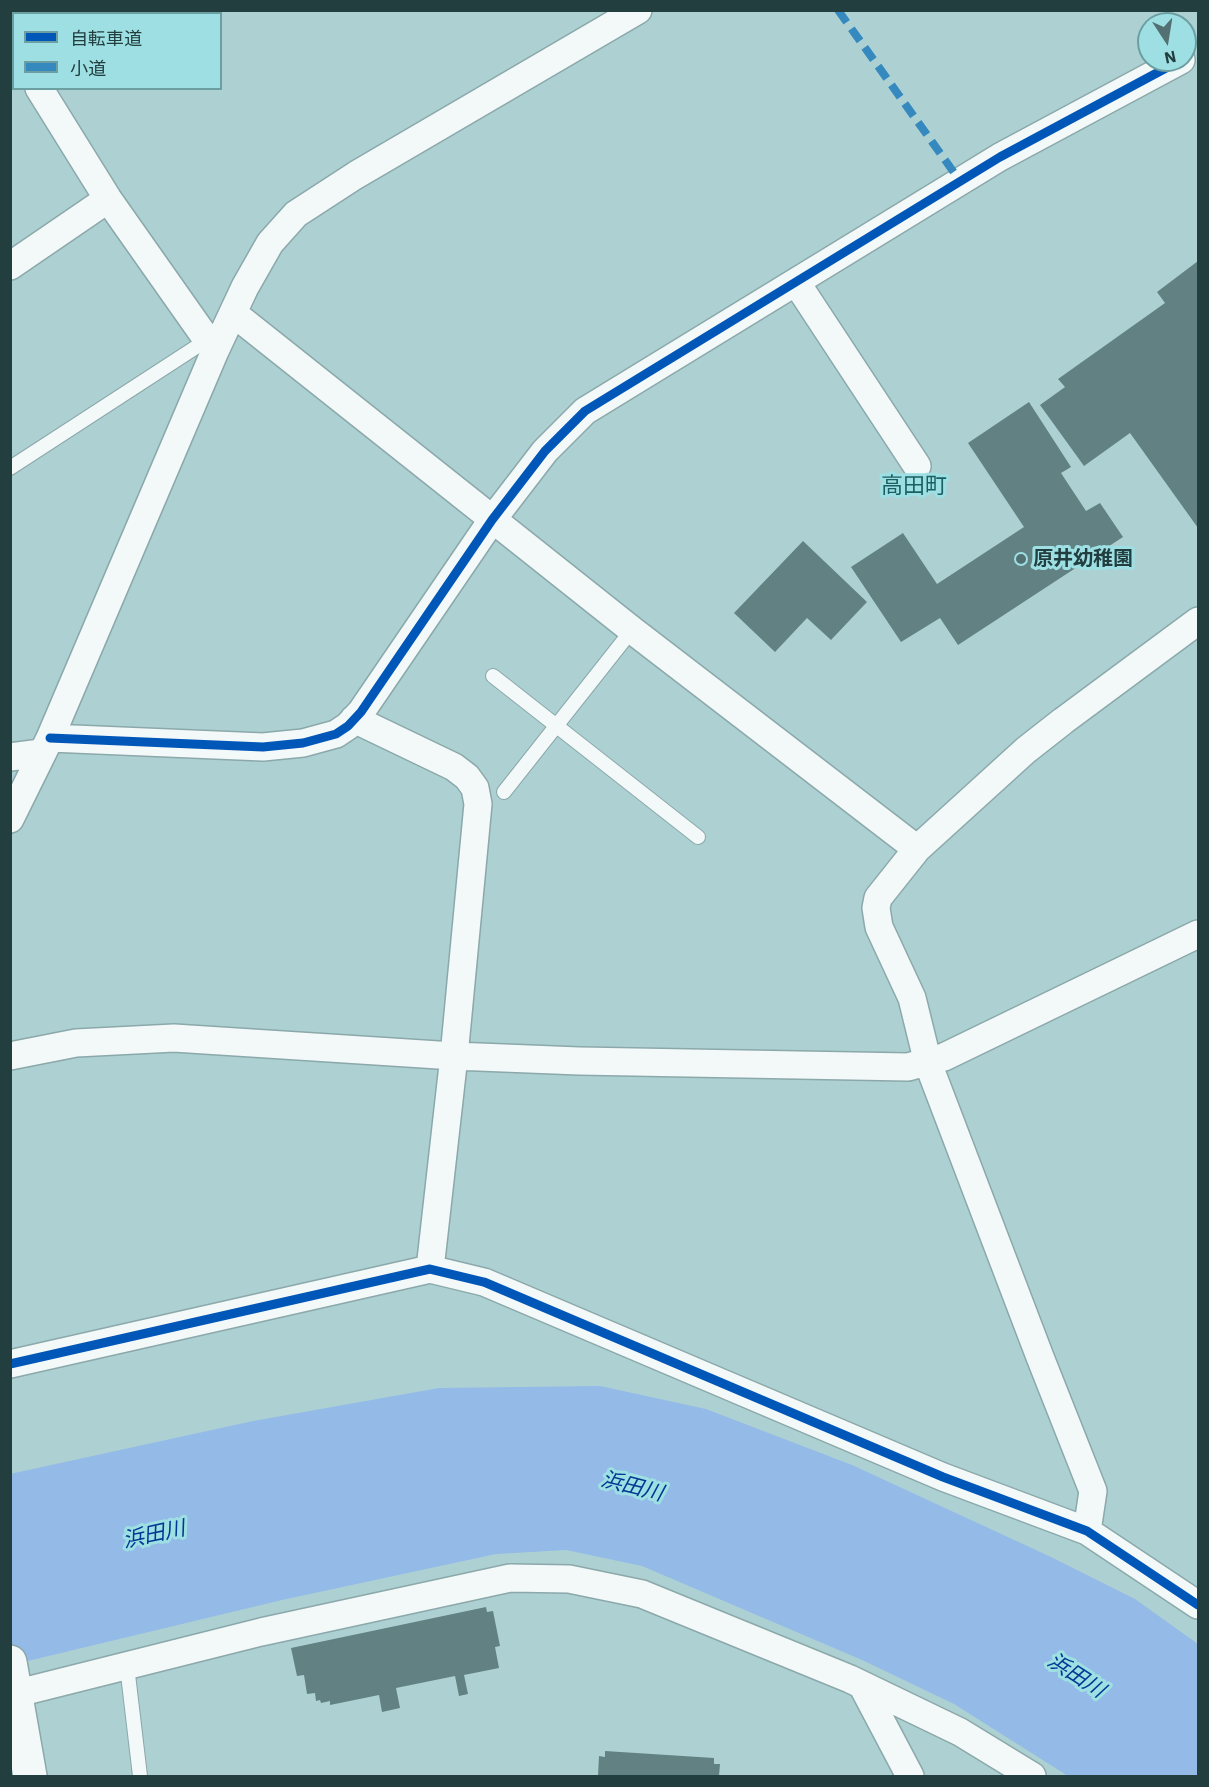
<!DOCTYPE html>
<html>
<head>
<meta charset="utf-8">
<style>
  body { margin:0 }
  #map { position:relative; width:1209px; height:1787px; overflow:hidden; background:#add1d3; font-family:"IBM Plex Sans","Noto Sans JP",sans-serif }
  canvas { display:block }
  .frame { position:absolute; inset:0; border:12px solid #223e3f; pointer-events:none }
  .legend { position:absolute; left:12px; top:12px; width:210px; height:78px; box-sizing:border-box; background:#9ddfe3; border:2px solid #6c9fa1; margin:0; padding:8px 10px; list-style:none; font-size:18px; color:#223e3f }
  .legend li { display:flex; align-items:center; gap:12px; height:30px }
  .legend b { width:30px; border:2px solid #6c9fa1 }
  .north { position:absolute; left:1137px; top:12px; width:60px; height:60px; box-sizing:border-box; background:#9ddfe3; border:2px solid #6c9fa1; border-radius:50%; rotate:168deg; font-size:16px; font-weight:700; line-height:24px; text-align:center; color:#223e3f }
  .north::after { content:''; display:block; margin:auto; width:21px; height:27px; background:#537173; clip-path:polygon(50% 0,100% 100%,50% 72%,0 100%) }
</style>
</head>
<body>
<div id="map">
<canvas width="1209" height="1787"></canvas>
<div class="frame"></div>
<ul class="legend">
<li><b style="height:8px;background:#0057b8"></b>自転車道</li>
<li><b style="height:8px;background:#3689be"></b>小道</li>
</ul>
<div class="north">N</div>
</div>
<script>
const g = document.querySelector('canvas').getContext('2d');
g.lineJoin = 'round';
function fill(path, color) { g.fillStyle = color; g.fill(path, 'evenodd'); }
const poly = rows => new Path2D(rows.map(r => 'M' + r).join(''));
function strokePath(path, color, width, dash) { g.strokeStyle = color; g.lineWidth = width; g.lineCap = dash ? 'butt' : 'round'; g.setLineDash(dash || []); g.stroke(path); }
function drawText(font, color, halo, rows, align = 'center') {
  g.font = font + ' "IBM Plex Sans","Noto Sans JP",sans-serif'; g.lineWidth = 6; g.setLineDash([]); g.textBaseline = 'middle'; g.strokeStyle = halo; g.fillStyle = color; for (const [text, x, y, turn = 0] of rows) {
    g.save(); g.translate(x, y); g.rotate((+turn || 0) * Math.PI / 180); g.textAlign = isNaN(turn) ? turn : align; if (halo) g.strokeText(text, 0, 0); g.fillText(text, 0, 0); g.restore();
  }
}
const water = poly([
  [600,1386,706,1409,852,1465,1051,1557,1135,1599,1198,1644,1198,1776,1068,1776,954,1704,862,1660,642,1566,566,1550,496,1554,282,1600,11,1665,10,1474,253,1421,439,1388]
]);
const building = poly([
  [1198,261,1198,528,1130,433,1084,466,1040,405,1065,387,1058,379,1165,303,1157,292],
  [1029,402,1071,467,1061,473,1086,511,1100,503,1123,537,958,645,940,618,901,642,851,567,903,533,937,584,1024,527,968,443],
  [803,541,867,602,831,640,807,618,775,652,734,613],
  [486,1607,487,1612,493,1611,500,1646,495,1647,499,1668,464,1675,468,1694,459,1696,455,1676,396,1688,400,1708,382,1712,379,1695,330,1705,330,1701,321,1703,320,1700,316,1701,315,1693,307,1694,304,1675,297,1676,291,1648],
  [605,1751,714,1758,714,1764,720,1764,719,1776,598,1776,599,1756,605,1757]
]);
const lane = poly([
  [10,468,207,340],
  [493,676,698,837],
  [504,792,632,630],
  [127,1666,140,1776]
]);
const street = poly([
  [76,14,81,10],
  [10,58,14,56],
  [39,88,108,199,215,351],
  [10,266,108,199],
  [796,282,917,466],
  [233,313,632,630,917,849],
  [354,719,454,767,467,777,475,788,478,804,454,1056,430,1269],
  [50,738,263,747,303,743,336,734,348,726,361,712,492,520,545,451,585,411,1000,157,1181,60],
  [10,757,41,753],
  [10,819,50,738,215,351,245,287,270,243,296,214,356,175,638,10],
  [10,1056,76,1043,174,1038,454,1056,579,1061,908,1067,944,1057,1198,934],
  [10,1364,430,1269,484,1282,943,1477,1087,1531,1198,1605],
  [1087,1531,1093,1491,1040,1357,928,1063,912,998,879,927,876,908,878,898,917,849,1026,750,1063,721,1198,621],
  [862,1685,910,1776],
  [10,1695,261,1632,510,1578,569,1579,642,1594,850,1679,960,1732,1032,1776]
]);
const secondary = poly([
  [10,1662,30,1776]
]);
const quiet = poly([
  [838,10,960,181]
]);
const cycleway = poly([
  [50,738,263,747,303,743,336,734,348,726,361,712,492,520,545,451,585,411,1000,157,1181,60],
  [10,1364,430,1269,484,1282,943,1477,1087,1531,1198,1605]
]);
const markers = [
  [1021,559,6,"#537173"]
];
const poiNames = [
  ["原井幼稚園",1033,559]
];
const waterNames = [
  ["浜田川",632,1487,14],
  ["浜田川",154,1535,-12],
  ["浜田川",1076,1676,33]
];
const quarterNames = [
  ["高田町",914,487]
];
fill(water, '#94bae7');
fill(building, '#628182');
strokePath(lane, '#8ba8aa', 16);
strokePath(street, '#8ba8aa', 30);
strokePath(secondary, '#8ba8aa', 36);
strokePath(lane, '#f3f8f8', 14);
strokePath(street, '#f3f8f8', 27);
strokePath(secondary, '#f3f8f8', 33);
strokePath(quiet, '#3689be', 8, [15, 8]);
strokePath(cycleway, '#0057b8', 9);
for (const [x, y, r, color] of markers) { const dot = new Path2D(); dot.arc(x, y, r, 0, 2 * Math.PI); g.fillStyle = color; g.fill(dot); strokePath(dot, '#9ddfe3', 2); }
drawText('bold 20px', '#223e3f', '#9ddfe3', poiNames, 'left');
drawText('italic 21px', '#003993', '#9ddfe3', waterNames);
drawText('22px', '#1a5f63', '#9ddfe3', quarterNames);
</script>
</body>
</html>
